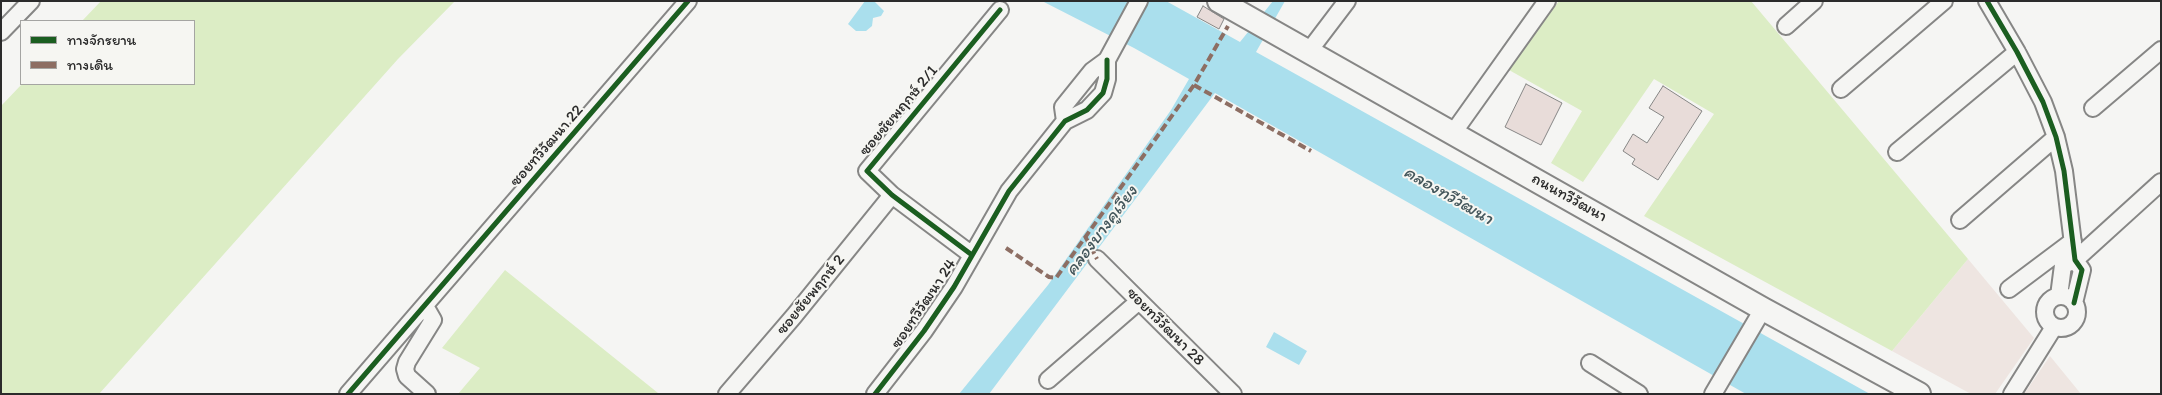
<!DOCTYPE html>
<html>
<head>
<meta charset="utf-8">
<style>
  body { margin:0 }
  #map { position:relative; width:2162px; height:395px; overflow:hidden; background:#f5f5f3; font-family:Itim,"Playpen Sans Thai",sans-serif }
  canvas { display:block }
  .frame { position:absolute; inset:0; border:2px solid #2b2b2b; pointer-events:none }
  .legend { position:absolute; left:20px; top:20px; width:175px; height:65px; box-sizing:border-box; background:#f6f6f2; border:1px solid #a5a5a2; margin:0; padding:6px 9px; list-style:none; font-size:15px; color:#2b2b2b }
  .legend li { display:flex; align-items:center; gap:10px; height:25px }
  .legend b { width:25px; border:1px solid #a5a5a2 }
</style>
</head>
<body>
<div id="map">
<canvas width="2162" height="395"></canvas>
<div class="frame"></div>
<ul class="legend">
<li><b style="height:6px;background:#1b5e20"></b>ทางจักรยาน</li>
<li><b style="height:6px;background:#8d6e63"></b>ทางเดิน</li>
</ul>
</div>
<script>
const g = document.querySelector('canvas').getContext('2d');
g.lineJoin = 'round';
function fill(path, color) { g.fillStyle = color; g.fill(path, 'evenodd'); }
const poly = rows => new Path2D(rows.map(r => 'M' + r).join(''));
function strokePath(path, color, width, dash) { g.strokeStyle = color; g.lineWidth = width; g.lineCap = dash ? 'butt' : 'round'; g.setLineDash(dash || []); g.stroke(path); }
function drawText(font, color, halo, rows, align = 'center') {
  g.font = font + ' Itim,"Playpen Sans Thai",sans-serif'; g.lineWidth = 4; g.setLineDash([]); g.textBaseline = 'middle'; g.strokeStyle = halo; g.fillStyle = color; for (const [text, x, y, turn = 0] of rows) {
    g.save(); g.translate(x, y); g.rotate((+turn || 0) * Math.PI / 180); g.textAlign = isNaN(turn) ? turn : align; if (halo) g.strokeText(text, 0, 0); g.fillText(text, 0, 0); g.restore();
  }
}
const built = poly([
  [1968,259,2034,338,1995,394,1971,394,1892,351],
  [2050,356,2081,394,2024,394]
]);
const green = poly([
  [101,1,455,1,398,59,99,394,1,394,1,106,22,84,194,84,194,21,82,21],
  [1559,1,1751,1,1968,259,1892,351,1644,216,1714,114,1654,79,1583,182,1551,163,1582,111,1509,70],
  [505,270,658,393,458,394,480,368,442,348]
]);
const water = poly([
  [865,1,874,1,884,11,881,16,873,18,872,26,866,31,856,31,848,24],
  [1042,1,1166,1,1240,42,1273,1,1285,1,1256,52,1870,394,1746,394,1215,93,989,394,959,394,1048,285,1171,110,1189,79,1134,48],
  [1274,332,1307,351,1299,365,1266,347]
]);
const building = poly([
  [1203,6,1224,19,1219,29,1197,17,1203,6],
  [1526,84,1562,103,1541,145,1505,127,1526,84],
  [1663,86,1702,111,1658,180,1632,164,1635,159,1623,151,1633,134,1647,143,1664,117,1649,108,1663,86]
]);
const street = poly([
  [1987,1,2017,52,2043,102,2056,137,2064,171,2075,260,2082,270,2074,303],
  [1786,26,1814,1],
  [1,32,31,1],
  [1309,51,1347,1],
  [1841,89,1944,1],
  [2093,108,2161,50],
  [1065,121,1063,107,1092,71,1107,60,1139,1],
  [1453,133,1547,1],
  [1897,152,2017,52],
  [1960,220,2056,137],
  [972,255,892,195,867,171,1000,10],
  [1097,259,1233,394],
  [2009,289,2073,241],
  '2045 312a16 16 0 1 1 32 0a16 16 0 1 1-32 0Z',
  [2059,296,2063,265,2075,260,2161,182],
  [425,306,433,320,407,362,405,369,407,376,427,394],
  [1590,363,1639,394],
  [1048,380,1139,301],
  [348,394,688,1],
  [727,394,794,316,892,195],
  [875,394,924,331,954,287,1009,191,1065,121,1087,110,1103,93,1107,79,1107,60],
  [1713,394,1763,309],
  [2012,394,2054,327]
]);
const secondary = poly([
  [1219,1,1763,309,1919,394]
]);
const quiet = poly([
  [1194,85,1311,151],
  [1085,236,1097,259],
  [1006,248,1049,277,1056,278,1194,85,1228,26]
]);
const cycleway = poly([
  [1987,1,2017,52,2043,102,2056,137,2064,171,2075,260,2082,270,2074,303],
  [972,255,892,195,867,171,1000,10],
  [348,394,688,1],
  [875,394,924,331,954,287,1009,191,1065,121,1087,110,1103,93,1107,79,1107,60]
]);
const streetNames = [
  ["ซอยชัยพฤกษ์ 2/1",899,111,-50],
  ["ซอยทวีวัฒนา 22",547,146,-49],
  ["ถนนทวีวัฒนา",1569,198,29],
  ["ซอยชัยพฤกษ์ 2",811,295,-51],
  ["ซอยทวีวัฒนา 24",924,304,-56],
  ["ซอยทวีวัฒนา 28",1165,327,45]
];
const waterNames = [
  ["คลองทวีวัฒนา",1448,196,30],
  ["คลองบางคูเวียง",1102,231,-53]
];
fill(built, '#eee5e1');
fill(green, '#dcedc5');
fill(water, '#aadfed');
fill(building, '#e8dcd9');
strokePath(building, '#868685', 1);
strokePath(street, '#868685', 20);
strokePath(secondary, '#868685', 26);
strokePath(street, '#f5f5f3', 16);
strokePath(secondary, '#f5f5f3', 22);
strokePath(quiet, '#8d6e63', 4, [8, 4]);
strokePath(cycleway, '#1b5e20', 5);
drawText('16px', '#2b2b2b', '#f6f6f2', streetNames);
drawText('italic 18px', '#43565b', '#f6f6f2', waterNames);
</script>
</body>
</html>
